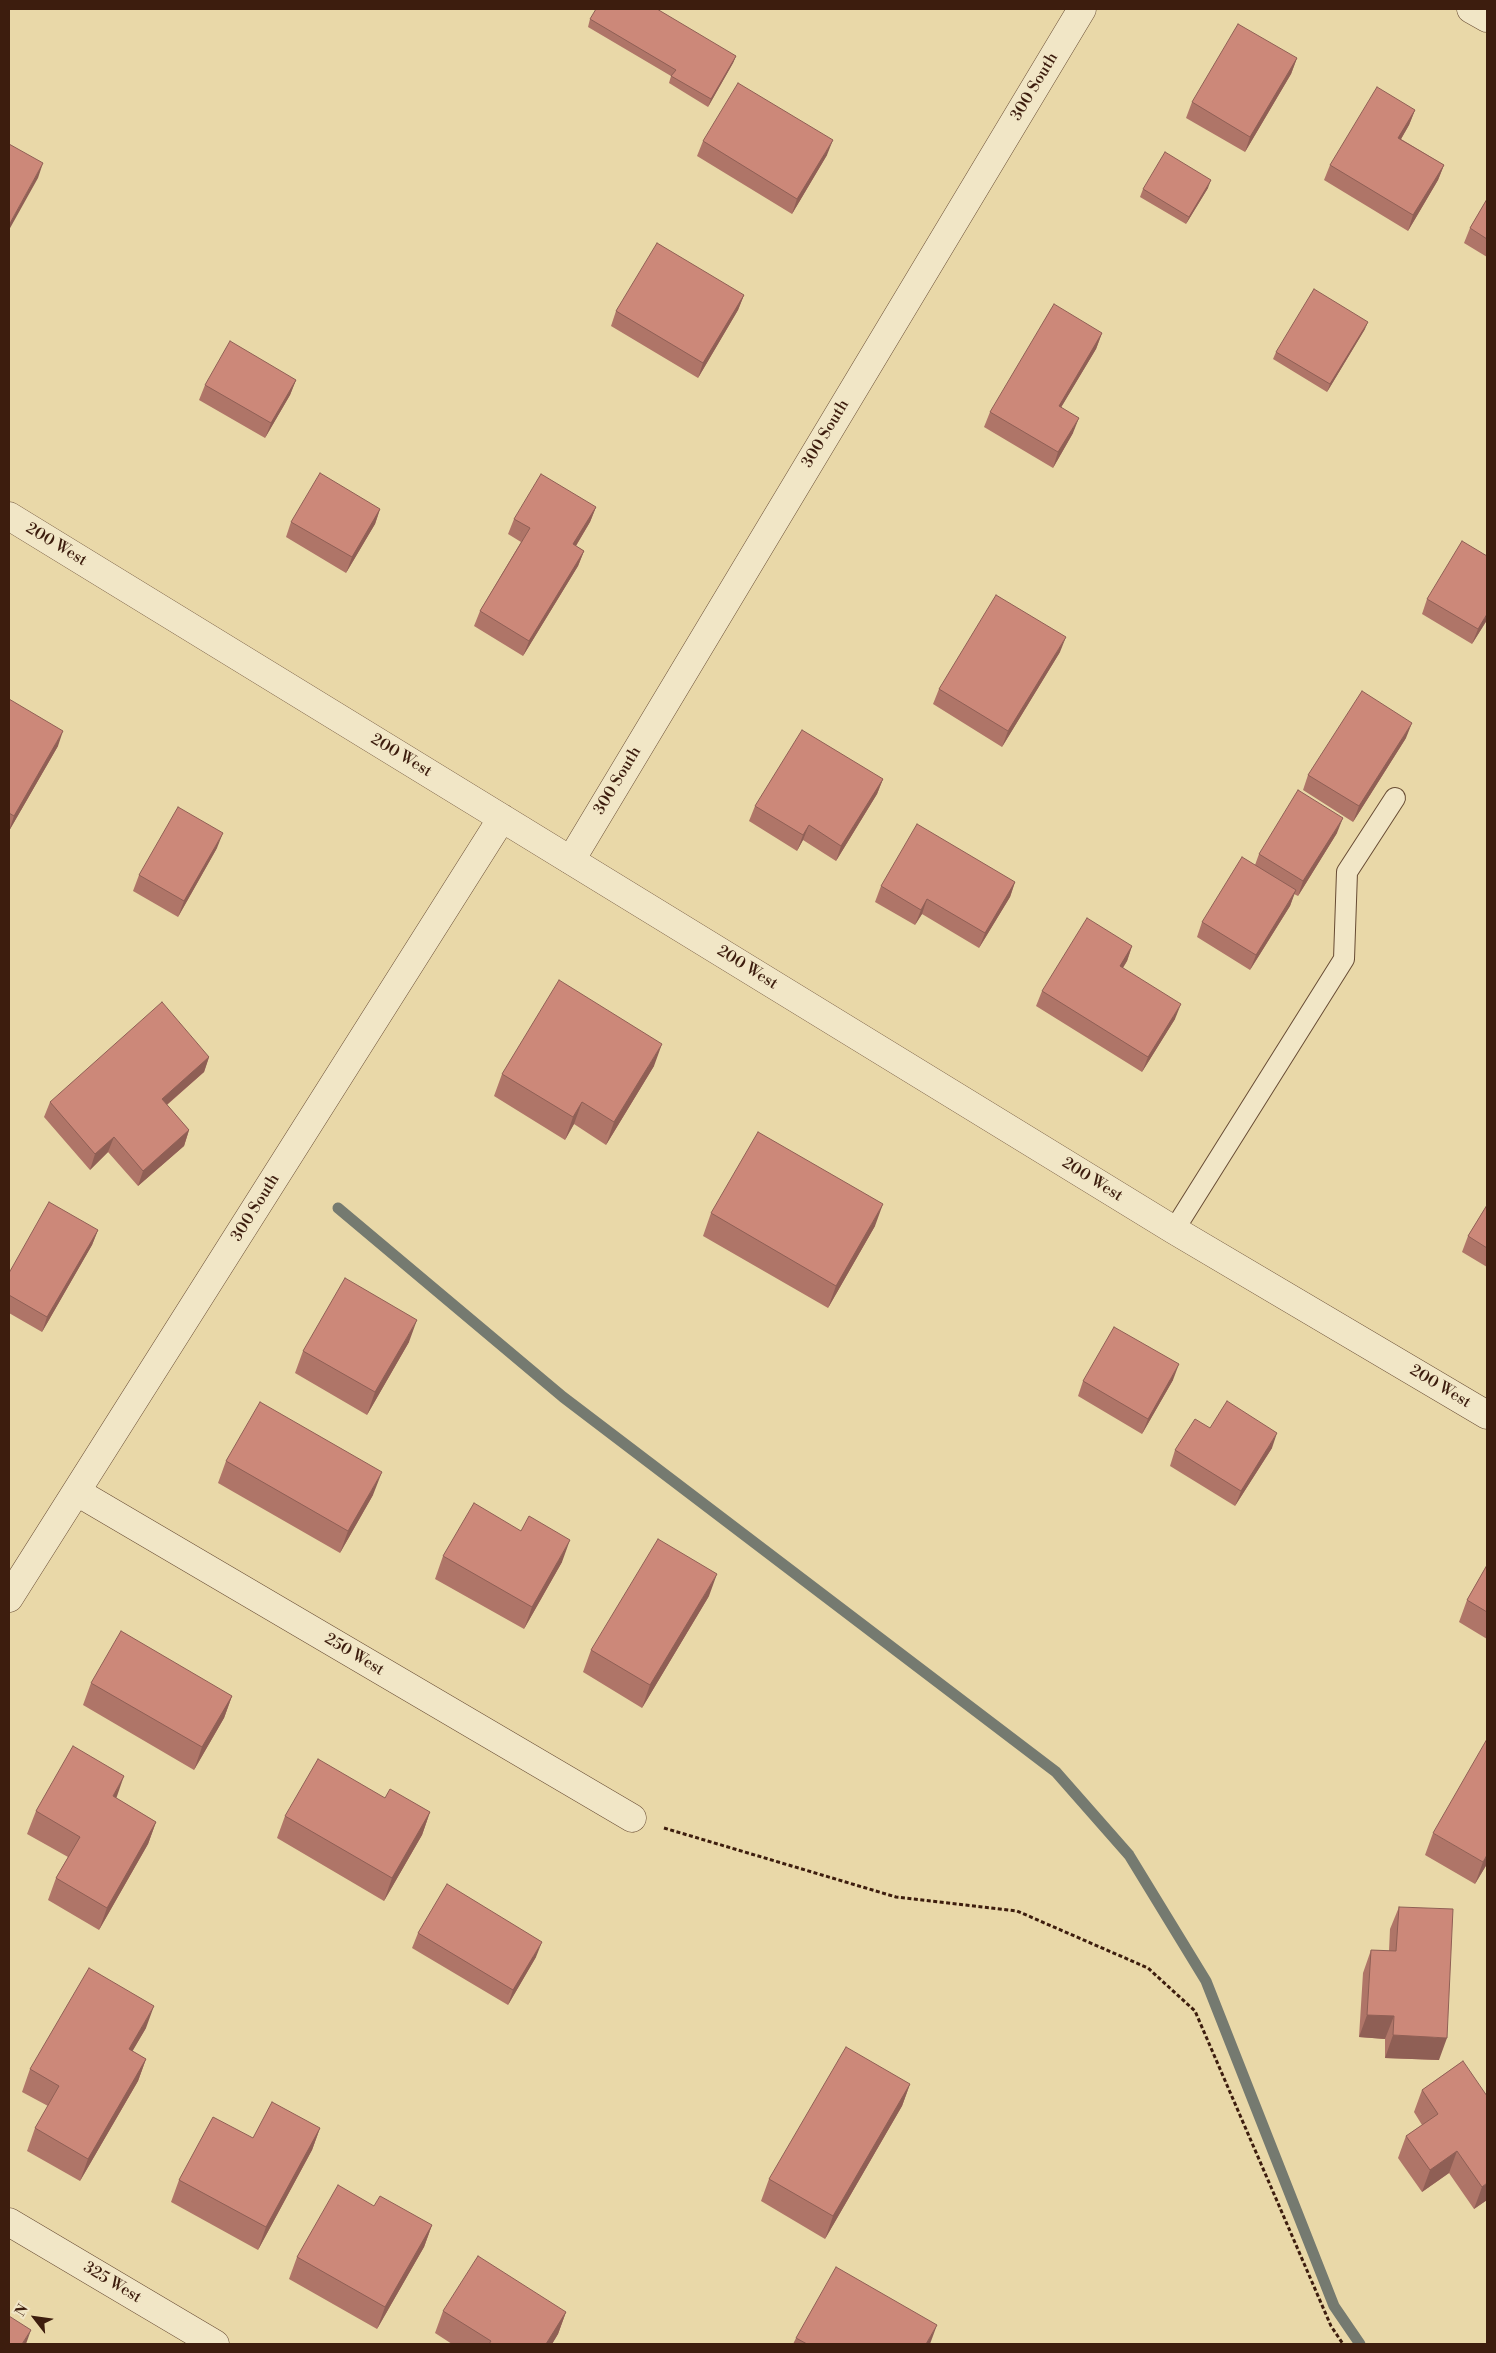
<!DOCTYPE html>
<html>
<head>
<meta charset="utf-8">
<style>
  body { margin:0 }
  #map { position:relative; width:1496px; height:2353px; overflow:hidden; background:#e9d8a8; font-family:"Libre Bodoni",serif }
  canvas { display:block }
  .frame { position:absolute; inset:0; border:10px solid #3d1d0e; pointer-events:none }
  .north { position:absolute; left:10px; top:2293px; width:50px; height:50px; -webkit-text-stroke:4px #f1e6c6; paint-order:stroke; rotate:300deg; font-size:14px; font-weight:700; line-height:20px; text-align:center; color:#3d1d0e }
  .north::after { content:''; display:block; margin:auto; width:18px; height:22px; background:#3d1d0e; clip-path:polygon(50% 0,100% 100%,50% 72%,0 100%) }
</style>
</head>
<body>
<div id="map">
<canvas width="1496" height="2353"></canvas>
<div class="frame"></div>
<div class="north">N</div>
</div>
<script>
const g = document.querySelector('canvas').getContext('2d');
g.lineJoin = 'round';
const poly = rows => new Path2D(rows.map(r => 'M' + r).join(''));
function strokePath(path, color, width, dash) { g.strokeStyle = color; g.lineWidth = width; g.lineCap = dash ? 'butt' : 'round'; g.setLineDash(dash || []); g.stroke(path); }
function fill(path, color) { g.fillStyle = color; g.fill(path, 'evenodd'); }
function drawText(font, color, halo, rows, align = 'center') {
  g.font = font + ' "Libre Bodoni",serif'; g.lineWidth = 4; g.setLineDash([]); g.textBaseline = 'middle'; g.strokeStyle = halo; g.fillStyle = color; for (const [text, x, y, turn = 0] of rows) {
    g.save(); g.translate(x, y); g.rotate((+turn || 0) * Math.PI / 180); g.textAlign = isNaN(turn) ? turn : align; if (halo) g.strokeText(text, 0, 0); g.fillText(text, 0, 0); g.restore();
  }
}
const stream = poly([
  [338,1208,563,1397,1056,1772,1129,1855,1206,1981,1334,2306,1360,2344]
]);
const path = poly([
  [664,1828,896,1897,1017,1911,1148,1968,1195,2011,1331,2326,1343,2344]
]);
const service = poly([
  [1174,1230,1344,959,1347,872,1395,798]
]);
const minor = poly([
  [1471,9,1487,18],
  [571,860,1082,9],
  [77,1492,632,1818],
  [9,2222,215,2344]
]);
const tertiary = poly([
  [9,516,1174,1230,1487,1415],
  [9,1598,502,818]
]);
const wall = poly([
  [590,19,736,56,733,63,708,107,669,83,671,76,588,27],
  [1297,58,1291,74,1245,152,1186,118,1192,102],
  [1415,110,1409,125,1401,139,1444,165,1438,180,1408,231,1324,180,1330,165],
  [703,141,827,155,792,214,697,156],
  [1208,188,1186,224,1140,197,1143,189],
  [1487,199,1487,257,1464,243,1470,228],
  [744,295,738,310,698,378,611,326,616,311],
  [1365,329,1327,392,1273,359,1276,352],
  [1102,333,1096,349,1061,407,1073,433,1053,468,984,427,990,412],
  [296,380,290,395,265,438,199,400,205,385],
  [596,507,590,522,576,546,584,551,578,566,523,656,474,626,480,611,521,542,508,534,514,519],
  [380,509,375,524,346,573,286,537,291,522],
  [1427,599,1487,620,1472,644,1422,614],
  [1060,652,1002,747,933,704,939,689],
  [9,699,58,746,9,831],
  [1406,738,1353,822,1303,790,1308,775],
  [883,779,877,794,836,861,803,840,797,851,749,821,755,806],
  [1337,833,1298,896,1294,894,1290,906,1250,970,1197,937,1202,922,1255,865,1259,854],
  [217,848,178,917,133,891,139,875],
  [1015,882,1010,897,979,948,922,914,915,925,875,902,881,886],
  [1132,946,1127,961,1123,968,1175,1019,1142,1072,1036,1006,1042,991],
  [209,1057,204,1072,167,1105,189,1130,184,1146,138,1186,108,1152,90,1170,44,1117,50,1102],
  [654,1066,606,1145,574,1124,565,1140,494,1096,502,1074],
  [1487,1205,1487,1267,1462,1252,1468,1236],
  [711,1213,875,1226,828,1308,703,1236],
  [98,1230,92,1245,42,1332,9,1313,9,1273],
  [409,1342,367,1415,295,1373,303,1351],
  [1173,1380,1142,1434,1078,1396,1083,1381],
  [1272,1448,1235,1506,1170,1466,1175,1450],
  [226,1461,373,1495,340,1553,218,1483],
  [443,1556,562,1562,524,1629,435,1579],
  [1487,1565,1487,1639,1459,1622,1467,1600],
  [709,1596,642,1708,583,1672,591,1650],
  [91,1683,232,1696,224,1718,194,1770,83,1705],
  [116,1798,156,1822,148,1844,99,1930,48,1900,56,1878,68,1857,27,1834,36,1811],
  [385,1798,430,1812,422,1835,384,1901,277,1838,285,1816],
  [1433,1833,1487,1864,1475,1884,1425,1855],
  [1399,1907,1439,2060,1385,2058,1385,2039,1359,2037,1363,1973,1371,1950,1389,1951,1390,1929],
  [418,1933,536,1957,508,2005,412,1948],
  [146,2028,132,2051,146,2059,138,2081,80,2181,27,2151,35,2128,48,2106,22,2092,30,2069],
  [1463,2061,1487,2200,1474,2209,1449,2173,1422,2192,1398,2158,1406,2136,1422,2125,1414,2112,1422,2090],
  [910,2084,902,2106,825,2239,761,2201,769,2179],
  [320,2128,312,2150,258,2250,171,2202,179,2180,253,2138],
  [374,2206,432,2225,424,2247,377,2329,289,2279,297,2257],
  [443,2311,566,2312,558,2334,552,2344,452,2344,435,2333],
  [796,2338,930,2344,793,2344]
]);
const shadedWall = poly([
  [736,56,733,63,708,107,711,99],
  [1297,58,1291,74,1245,152,1250,137],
  [1415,110,1409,125,1393,153,1398,138],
  [833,140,827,155,792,214,797,199],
  [43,163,38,178,9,230,9,225],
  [1444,165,1438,180,1408,231,1413,215],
  [1211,180,1208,188,1186,224,1189,217],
  [744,295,738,310,698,378,703,363],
  [1368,322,1365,329,1327,392,1330,384],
  [1102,333,1096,349,1053,421,1059,406],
  [296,380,290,395,265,438,271,423],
  [1079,418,1073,433,1053,468,1058,452],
  [596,507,590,522,568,559,573,544],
  [380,509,375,524,346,573,352,557],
  [584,551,578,566,523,656,529,641],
  [1487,614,1487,620,1472,644,1478,629],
  [1066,637,1060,652,1002,747,1008,731],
  [1412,723,1406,738,1353,822,1359,806],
  [63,731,58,746,9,831,14,816],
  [883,779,877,794,836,861,841,846],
  [1343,818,1337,833,1298,896,1303,881],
  [809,825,803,840,797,851,803,835],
  [223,833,217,848,178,917,184,901],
  [1015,882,1010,897,979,948,985,933],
  [1296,890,1290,906,1250,970,1256,955],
  [927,899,922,914,915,925,921,910],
  [1132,946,1127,961,1114,981,1120,966],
  [1181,1004,1175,1019,1142,1072,1148,1057],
  [662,1044,654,1066,606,1145,614,1122],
  [209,1057,204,1072,156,1114,162,1099],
  [582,1102,574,1124,565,1140,573,1117],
  [189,1130,184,1146,138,1186,143,1171],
  [114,1137,108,1152,90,1170,95,1154],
  [883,1204,875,1226,828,1308,836,1286],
  [98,1230,92,1245,42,1332,47,1317],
  [417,1320,409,1342,367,1415,375,1392],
  [1179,1364,1173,1380,1142,1434,1148,1419],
  [1277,1433,1272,1448,1235,1506,1241,1491],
  [382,1472,373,1495,340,1553,348,1531],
  [570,1540,562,1562,524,1629,532,1607],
  [717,1574,709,1596,642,1708,650,1685],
  [232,1696,224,1718,194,1770,202,1747],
  [124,1776,116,1799,113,1796],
  [430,1812,422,1835,384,1901,392,1878],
  [156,1822,148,1844,99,1930,107,1908],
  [1487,1855,1487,1864,1475,1884,1483,1862],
  [542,1942,536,1957,508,2005,513,1990],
  [154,2006,146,2028,121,2071,129,2049],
  [1367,2015,1394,2016,1385,2039,1359,2037],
  [1393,2035,1447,2038,1439,2060,1385,2058],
  [146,2059,138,2081,80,2181,88,2159],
  [910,2084,902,2106,825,2239,833,2216],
  [320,2128,312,2150,258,2250,266,2227],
  [1457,2151,1449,2173,1422,2192,1430,2170],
  [1487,2183,1487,2200,1474,2209,1482,2187],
  [432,2225,424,2247,377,2329,385,2307],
  [566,2312,558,2334,552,2344,546,2344],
  [937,2325,930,2344,926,2344],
  [31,2330,26,2344,22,2344]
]);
const building = poly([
  [596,9,657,9,736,56,711,99,671,76,676,70,590,19,596,9],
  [1238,24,1297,58,1250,137,1192,102,1238,24],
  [738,83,833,140,797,199,703,141,738,83],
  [1377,87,1415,110,1398,138,1444,165,1413,215,1330,165,1377,87],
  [9,144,43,163,9,225,9,144],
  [1165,152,1211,180,1189,217,1143,189,1165,152],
  [1487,199,1487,239,1470,228,1487,199],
  [657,243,744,295,703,363,616,311,657,243],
  [1314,289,1368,322,1330,384,1276,352,1314,289],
  [1054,304,1102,333,1059,406,1079,418,1058,452,990,412,1054,304],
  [230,341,296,380,271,423,205,385,230,341],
  [320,473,380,509,352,557,291,522,320,473],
  [541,474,596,507,573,544,584,551,529,641,480,611,530,528,514,519,541,474],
  [1462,541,1487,556,1487,614,1478,629,1427,599,1462,541],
  [996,595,1066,637,1008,731,939,689,996,595],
  [1362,691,1412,723,1359,806,1308,775,1362,691],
  [9,699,63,731,14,816,9,813,9,699],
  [802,730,883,779,841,846,809,825,803,835,755,806,802,730],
  [1298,790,1343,818,1303,881,1259,854,1298,790],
  [178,807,223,833,184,901,139,875,178,807],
  [917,824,1015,882,985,933,927,899,921,910,881,886,917,824],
  [1242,857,1296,890,1256,955,1202,922,1242,857],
  [1087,918,1132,946,1120,966,1181,1004,1148,1057,1042,991,1087,918],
  [559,980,662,1044,614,1122,582,1102,573,1117,502,1074,559,980],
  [162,1002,209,1057,162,1099,189,1130,143,1171,114,1137,95,1154,50,1102,162,1002],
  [758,1132,883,1204,836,1286,711,1213,758,1132],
  [49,1202,98,1230,47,1317,9,1295,9,1273,49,1202],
  [1487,1205,1487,1248,1468,1236,1487,1205],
  [345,1278,417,1320,375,1392,303,1351,345,1278],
  [1114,1327,1179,1364,1148,1419,1083,1381,1114,1327],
  [1227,1401,1277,1433,1241,1491,1175,1450,1195,1419,1210,1428,1227,1401],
  [260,1402,382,1472,348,1531,226,1461,260,1402],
  [474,1503,521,1531,529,1516,570,1540,532,1607,443,1556,474,1503],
  [658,1539,717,1574,650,1685,591,1650,658,1539],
  [1487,1565,1487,1612,1467,1600,1487,1565],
  [121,1631,232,1696,202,1747,91,1683,121,1631],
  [1487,1739,1487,1855,1483,1862,1433,1833,1487,1739],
  [73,1746,124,1776,113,1796,156,1822,107,1908,56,1878,80,1837,36,1811,73,1746],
  [318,1759,385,1798,390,1789,430,1812,392,1878,285,1816,318,1759],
  [447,1884,542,1942,513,1990,418,1933,447,1884],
  [1399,1907,1453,1909,1447,2038,1393,2035,1394,2016,1367,2015,1371,1950,1396,1951,1399,1907],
  [89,1968,154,2006,129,2049,146,2059,88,2159,35,2128,59,2086,30,2069,89,1968],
  [846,2047,910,2084,833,2216,769,2179,846,2047],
  [1463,2061,1487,2096,1487,2183,1482,2187,1457,2151,1430,2170,1406,2136,1438,2114,1422,2090,1463,2061],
  [272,2102,320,2128,266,2227,179,2180,213,2117,253,2138,272,2102],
  [338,2185,374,2206,380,2196,432,2225,385,2307,297,2257,338,2185],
  [478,2256,566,2312,546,2344,489,2344,491,2341,443,2311,478,2256],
  [836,2267,937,2325,926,2344,807,2344,796,2338,836,2267],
  [9,2316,31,2330,22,2344,9,2344,9,2316]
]);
const streetNames = [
  ["300 South",1035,87,-59],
  ["300 South",826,434,-59],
  ["200 West",56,545,31],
  ["200 West",401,756,31],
  ["300 South",618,781,-59],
  ["200 West",747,968,32],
  ["200 West",1092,1180,32],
  ["300 South",256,1208,-58],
  ["200 West",1440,1387,31],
  ["250 West",354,1655,31],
  ["325 West",112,2283,31]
];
strokePath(stream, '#757a70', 11);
strokePath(service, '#684c34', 22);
strokePath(minor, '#684c34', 29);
strokePath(tertiary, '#684c34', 29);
strokePath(path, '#3d1d0e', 3, [4, 2.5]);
strokePath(service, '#f1e6c6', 20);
strokePath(minor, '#f1e6c6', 28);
strokePath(tertiary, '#f1e6c6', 28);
fill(wall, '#af7568');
fill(shadedWall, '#8f5f55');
fill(building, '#cc8879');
strokePath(building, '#8f5f55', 1);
drawText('16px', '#3d1d0e', '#f1e6c6', streetNames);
</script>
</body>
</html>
